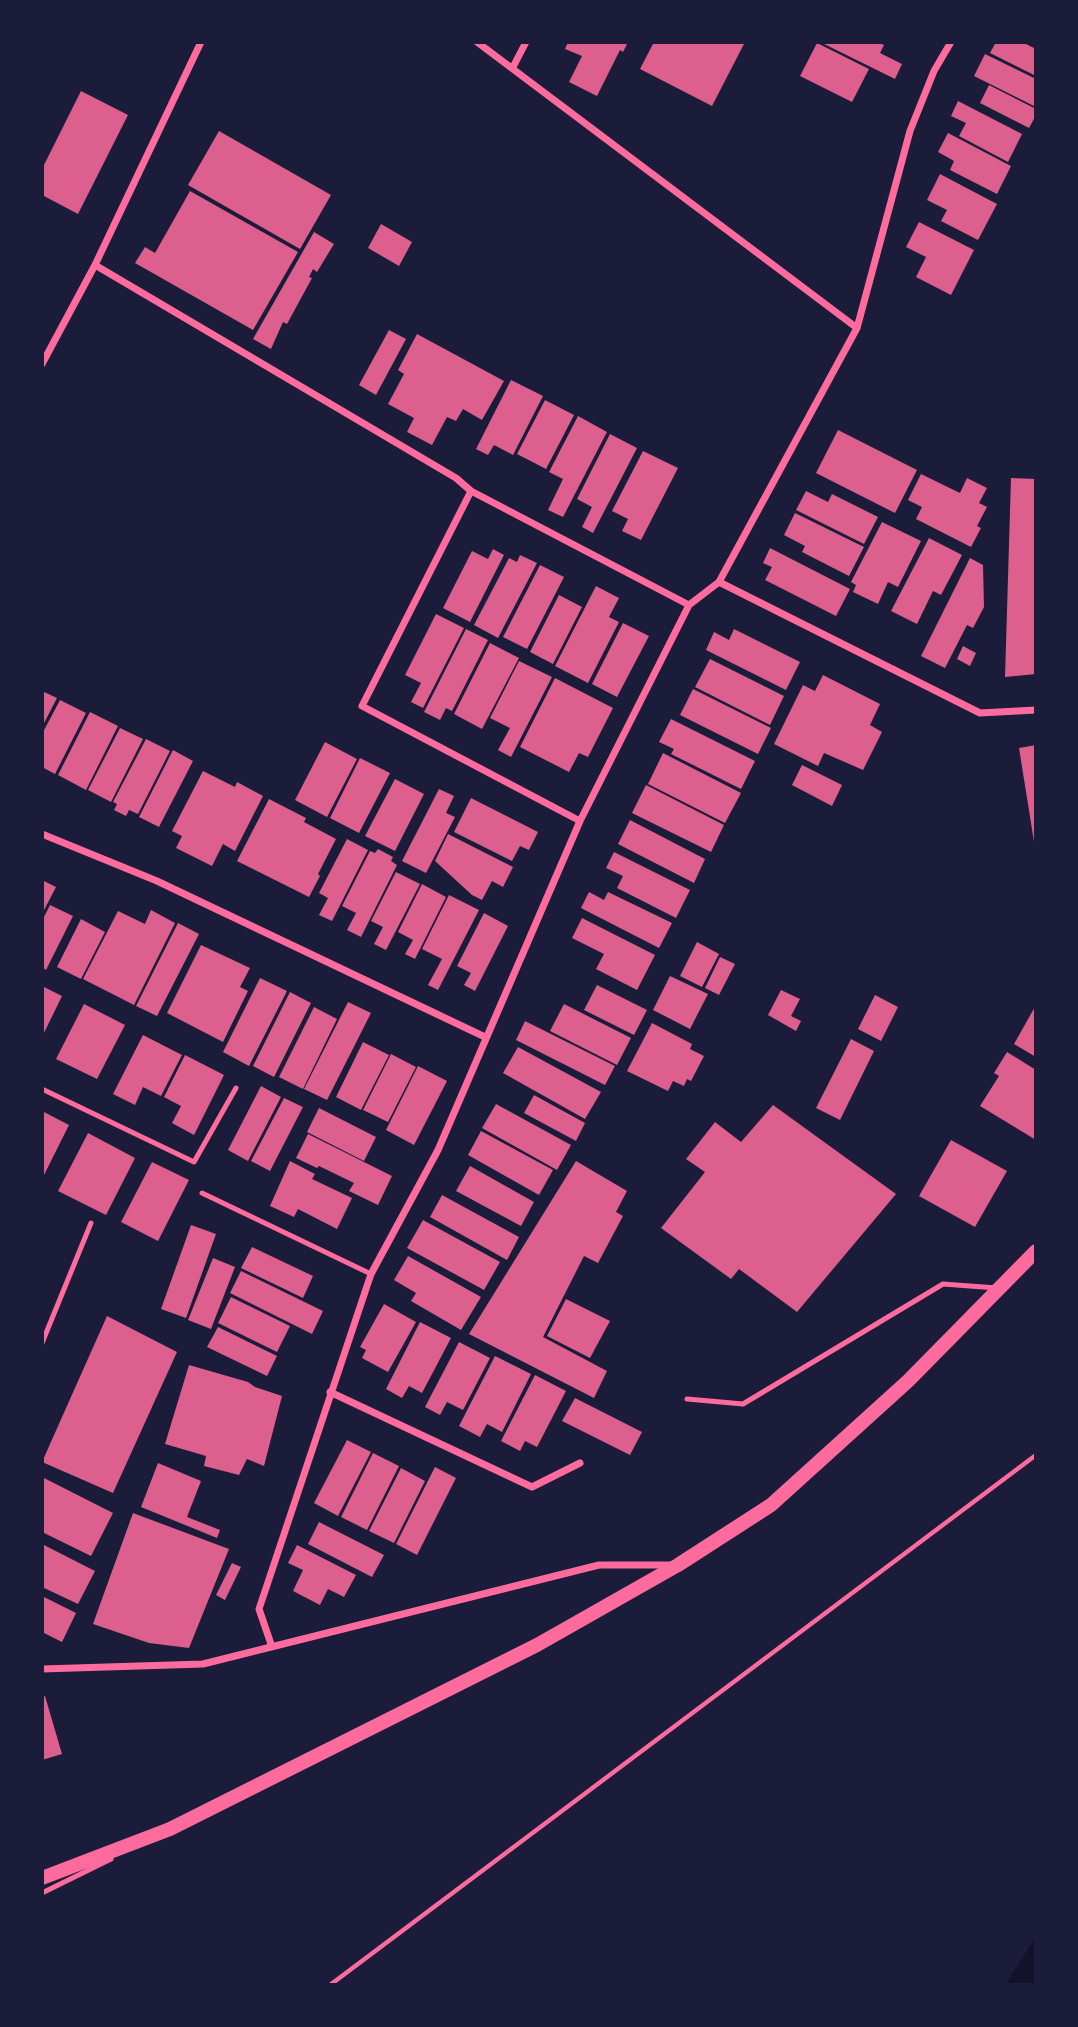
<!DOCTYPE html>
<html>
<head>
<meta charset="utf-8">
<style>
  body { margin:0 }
  #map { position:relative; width:1078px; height:2027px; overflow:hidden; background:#1b1b3a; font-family:"Noto Sans",sans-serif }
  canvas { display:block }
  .frame { position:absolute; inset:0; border:44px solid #1b1b3a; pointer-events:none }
</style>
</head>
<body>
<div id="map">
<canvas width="1078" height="2027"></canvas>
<div class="frame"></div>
</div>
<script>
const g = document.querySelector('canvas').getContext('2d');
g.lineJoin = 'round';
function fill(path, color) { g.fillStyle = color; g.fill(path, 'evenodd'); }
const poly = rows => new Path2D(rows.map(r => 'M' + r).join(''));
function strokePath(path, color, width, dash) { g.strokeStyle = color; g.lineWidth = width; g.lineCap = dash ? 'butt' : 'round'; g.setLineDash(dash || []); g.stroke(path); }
const water = poly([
  [1036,1937,1036,1985,1004,1985,1005,1985]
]);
const building = poly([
  [568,42,628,42,623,52,620,50,597,96,569,82,582,56,565,49],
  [654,42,745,42,712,106,640,69],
  [820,42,877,42,884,45,880,53,902,64,895,79],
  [996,42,1022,42,1036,49,1036,76,990,53],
  [817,43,869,69,852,102,800,76],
  [985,54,1036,79,1036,107,974,76],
  [989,85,1036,109,1036,115,1029,128,980,103],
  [81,91,128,115,78,214,42,195,42,169],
  [958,101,1022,134,1008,162,959,136,966,123,951,116],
  [219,131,331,195,300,249,188,185],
  [948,133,1011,166,997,194,950,170,954,161,938,152],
  [940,174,997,204,978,240,941,221,947,210,927,200],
  [190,191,298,252,253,330,135,263,145,247,155,253],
  [919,222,974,250,951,295,916,277,926,257,906,247],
  [381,224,412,242,399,266,368,248],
  [314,232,334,244,317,272,313,269,309,277,312,278,287,324,283,322,271,349,253,339],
  [389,330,406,339,376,395,359,385],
  [417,334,504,381,482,420,463,409,456,421,447,417,432,445,407,432,414,418,388,404,404,374,398,370],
  [511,380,543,396,513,455,494,445,488,455,476,449],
  [545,400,574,415,546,469,517,454],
  [578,416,607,432,563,517,548,510,563,479,549,472],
  [838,430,917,470,895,513,816,473],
  [610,434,637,448,593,533,582,527,592,507,577,499],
  [643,451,678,468,641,540,622,531,628,519,612,511],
  [921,474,960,493,967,478,987,488,979,503,987,507,977,526,981,528,971,547,916,519,922,507,908,500],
  [1011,478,1036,479,1036,674,1005,677],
  [806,491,828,502,832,494,878,517,864,544,796,510],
  [795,513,864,547,849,576,802,552,805,546,784,535],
  [882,522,921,541,898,587,888,582,878,604,853,592,856,585,851,582],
  [929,538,962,555,941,595,933,591,917,624,891,611],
  [770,548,850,589,836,616,765,580,772,567,763,563],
  [493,549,504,555,470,622,443,608,472,551,488,559],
  [520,555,537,563,498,638,474,625,509,558,517,562],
  [970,558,983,565,984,607,973,628,967,625,945,668,921,656],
  [540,565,564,577,527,649,503,637],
  [596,586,619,598,609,617,619,622,588,683,555,666],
  [559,595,582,607,553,664,530,652],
  [436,614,464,628,423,708,411,702,421,683,405,675],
  [623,623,649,636,617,697,592,684],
  [466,629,488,640,452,711,446,708,440,720,424,712],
  [734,629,800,662,786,690,706,650,714,632,729,640],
  [490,643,519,658,482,729,454,714],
  [963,646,976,653,970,666,957,659],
  [710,659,784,696,770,725,695,687],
  [519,661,552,677,511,757,498,750,510,728,490,718],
  [823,675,880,704,870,725,882,732,863,770,824,753,818,766,774,744,803,685,815,691],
  [555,678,613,708,588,757,579,753,569,772,520,747],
  [693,689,771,728,758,754,680,715],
  [42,691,57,698,42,727],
  [60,700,86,713,55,774,42,767,42,734],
  [90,712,118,726,86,790,58,775],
  [671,719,755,761,741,789,671,754,674,749,659,742],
  [120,728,143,739,111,802,88,790],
  [146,739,170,751,138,814,129,810,126,816,114,810,117,804,113,802],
  [325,742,357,759,327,817,295,800],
  [1036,745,1036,848,1035,848,1019,748],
  [173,750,193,761,159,827,139,817],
  [663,753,741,793,725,823,648,784],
  [360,758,390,773,359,833,330,818],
  [802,765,842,785,832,806,792,785],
  [203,771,235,787,237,782,263,796,235,851,223,844,212,866,176,848,182,836,172,831],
  [395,779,424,794,395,851,365,836],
  [646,785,724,825,711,852,632,813],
  [439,789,454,796,446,813,455,817,426,873,402,861],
  [471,798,538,832,529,850,520,846,512,861,454,832],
  [269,799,306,818,304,822,336,839,318,874,320,876,309,897,237,861],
  [630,820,705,859,694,883,618,844],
  [448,834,513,867,503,887,492,881,482,900,472,895,435,861],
  [347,839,368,850,332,921,319,915,328,898,319,893],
  [378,849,393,857,391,861,397,865,361,937,347,930,356,913,342,906,370,851,375,853],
  [614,852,690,890,676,918,617,888,623,876,606,868],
  [396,872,420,884,386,950,374,944,383,927,371,921],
  [42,880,56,887,42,914],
  [422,884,446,897,415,959,405,954,413,940,398,932],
  [589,892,604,900,608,892,672,923,659,948,581,908],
  [449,895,479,910,438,990,428,985,442,959,422,949],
  [50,905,73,916,46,970,42,967,42,921],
  [151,910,175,923,134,1005,83,979,118,911,145,924],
  [484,913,508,926,475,991,464,985,471,973,457,966],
  [582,918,655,955,637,990,596,969,604,954,572,938],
  [81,919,105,932,81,979,57,967],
  [178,923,199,934,157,1016,136,1006],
  [697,942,719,954,702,987,680,976],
  [201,945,250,968,240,987,248,991,223,1042,167,1013],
  [720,957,735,964,719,995,705,988],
  [670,976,708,994,690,1029,653,1010],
  [260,978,287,991,249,1066,223,1052],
  [597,985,647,1010,634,1035,584,1010],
  [42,986,62,996,42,1037],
  [781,990,800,999,791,1016,801,1021,796,1031,768,1015],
  [290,992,311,1003,274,1077,253,1066],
  [875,995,898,1007,881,1041,858,1029],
  [348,1002,371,1013,327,1100,304,1089],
  [84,1004,125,1025,97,1079,56,1059],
  [564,1004,631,1038,617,1065,550,1031],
  [1036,1005,1036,1057,1014,1044],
  [314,1007,337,1019,303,1089,279,1077],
  [525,1021,615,1066,605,1085,516,1040],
  [652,1023,692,1044,690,1049,704,1056,691,1081,687,1079,684,1086,673,1081,668,1091,627,1071],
  [143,1035,182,1055,161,1096,143,1087,135,1105,113,1094],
  [851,1039,874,1051,840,1120,816,1108],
  [363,1042,389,1055,361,1110,336,1097],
  [518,1047,601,1092,585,1119,503,1073],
  [1007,1052,1036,1070,1036,1140,980,1106,999,1076,994,1073],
  [391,1054,416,1067,388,1122,363,1110],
  [185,1055,224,1075,194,1135,172,1123,181,1106,164,1097],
  [418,1066,447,1081,414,1145,386,1130],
  [261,1086,281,1097,248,1161,228,1150],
  [534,1095,585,1123,576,1141,524,1113],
  [284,1098,303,1107,270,1171,251,1161],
  [496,1104,571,1145,557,1170,482,1128],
  [773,1105,896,1194,797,1312,739,1269,731,1279,661,1228,705,1172,686,1159,715,1122,741,1142],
  [319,1108,376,1137,364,1161,307,1132],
  [42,1111,69,1125,42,1179],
  [481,1131,553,1170,539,1195,468,1155],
  [88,1133,135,1158,106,1215,58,1191],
  [308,1134,392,1176,378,1205,349,1191,354,1183,319,1166,317,1168,296,1158],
  [951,1140,1007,1171,975,1227,919,1196],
  [290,1161,315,1174,312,1179,352,1198,337,1229,298,1209,294,1217,270,1206],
  [576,1161,627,1191,616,1212,623,1216,598,1263,584,1256,543,1337,607,1371,594,1398,469,1334],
  [152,1162,189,1180,158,1241,121,1222],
  [470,1166,534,1202,521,1226,456,1191],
  [442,1195,519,1237,507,1260,430,1217],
  [423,1220,500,1262,484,1290,407,1248],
  [191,1225,216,1234,186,1318,161,1309],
  [252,1247,313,1276,303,1298,241,1268],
  [408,1256,481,1297,461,1330,411,1301,416,1293,394,1280],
  [213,1258,235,1267,211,1329,188,1320],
  [241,1271,323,1311,312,1334,230,1293],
  [231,1297,290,1326,277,1352,218,1323],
  [566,1299,610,1321,590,1358,547,1336],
  [384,1304,416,1322,388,1372,362,1358,366,1350,360,1347],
  [107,1316,177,1352,113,1493,42,1462],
  [420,1322,451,1338,422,1393,409,1386,402,1398,386,1389],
  [218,1327,277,1356,267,1376,207,1347],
  [459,1342,490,1358,463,1410,447,1402,440,1415,425,1407],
  [495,1356,531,1374,502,1432,487,1424,480,1437,459,1426],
  [189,1365,248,1382,255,1387,282,1396,264,1466,247,1459,239,1475,204,1466,206,1456,165,1444],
  [535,1375,566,1391,537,1447,525,1441,520,1451,501,1441],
  [575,1398,642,1432,630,1455,562,1421],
  [347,1440,371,1452,338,1516,314,1503],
  [373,1453,399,1466,367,1530,341,1517],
  [158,1463,201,1481,187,1517,220,1530,217,1538,141,1507],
  [435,1467,456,1478,417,1555,396,1544],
  [401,1468,425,1481,394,1543,369,1531],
  [42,1477,113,1513,91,1556,42,1532],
  [133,1513,229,1549,189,1648,149,1643,93,1624],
  [319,1522,384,1555,372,1577,308,1544],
  [42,1544,95,1571,78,1604,42,1587],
  [297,1545,356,1575,344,1597,328,1589,320,1605,293,1591,303,1570,288,1563],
  [232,1563,241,1567,225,1600,216,1595],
  [42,1596,76,1613,62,1642,42,1632],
  [45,1696,62,1754,42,1760,42,1697]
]);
const path = poly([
  [330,1985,1036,1455]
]);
const service = poly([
  [42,1089,194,1162,236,1088],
  [202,1193,371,1274],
  [42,1343,91,1223],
  [687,1399,743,1404,943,1284,997,1288],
  [42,1893,111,1859]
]);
const minor = poly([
  [477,42,857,328],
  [513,67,526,42],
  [95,265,456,478,471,491],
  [42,364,95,265,201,42],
  [719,582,980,713,1036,710],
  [580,821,362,706,471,491,689,605],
  [42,834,157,881,485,1037],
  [330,1392,532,1487,580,1463],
  [272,1647,259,1609,371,1274,438,1150,580,821,689,605,719,582,857,328,910,131,934,71,951,42],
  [42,1669,203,1664,599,1565,673,1565]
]);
const secondary = poly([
  [42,1878,170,1829,537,1645,678,1565,771,1505,908,1381,1036,1251]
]);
fill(water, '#12122b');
fill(building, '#dd5f8e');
strokePath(path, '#ff6b9d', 4.5);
strokePath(service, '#ff6b9d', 5);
strokePath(minor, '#ff6b9d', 7);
strokePath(secondary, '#ff6b9d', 14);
</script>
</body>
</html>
